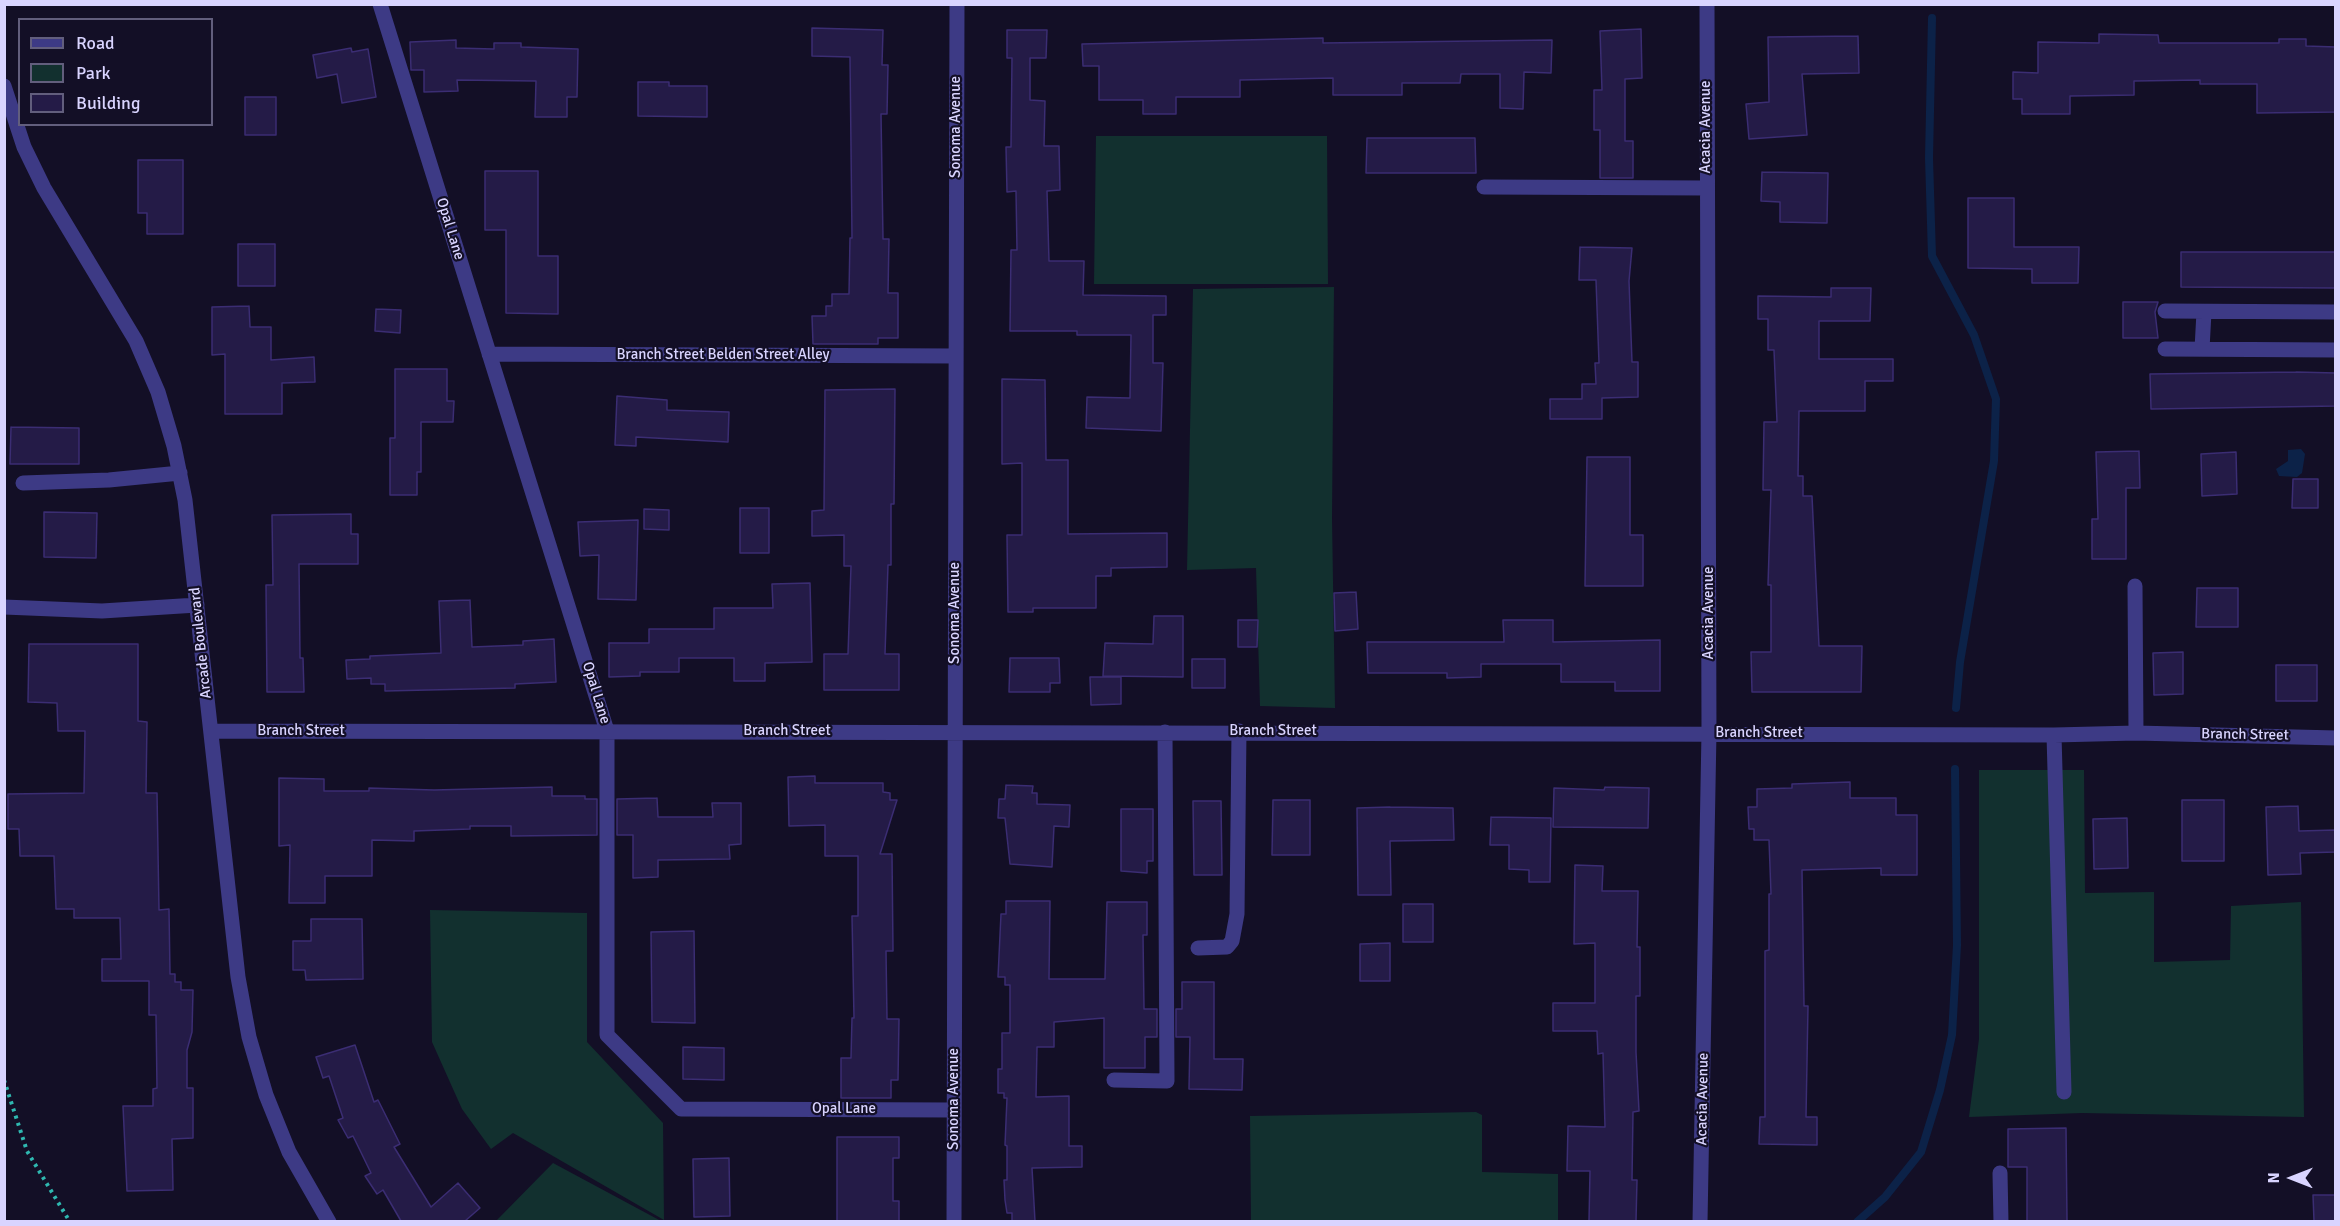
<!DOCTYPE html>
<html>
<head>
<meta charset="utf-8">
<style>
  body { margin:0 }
  #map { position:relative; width:2340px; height:1226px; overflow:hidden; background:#130f26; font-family:Signika,sans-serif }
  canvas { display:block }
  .frame { position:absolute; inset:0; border:6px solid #d9d4ff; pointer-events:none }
  .legend { position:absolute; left:18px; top:18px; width:195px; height:108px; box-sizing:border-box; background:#130f26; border:2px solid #625e7d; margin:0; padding:8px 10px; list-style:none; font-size:18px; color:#d9d4ff }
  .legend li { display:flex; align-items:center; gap:12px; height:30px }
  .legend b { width:30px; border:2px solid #625e7d }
  .north { position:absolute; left:2262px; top:1148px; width:60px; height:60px; -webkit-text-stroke:4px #130f26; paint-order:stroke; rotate:270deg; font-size:16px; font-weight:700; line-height:24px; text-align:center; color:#d9d4ff }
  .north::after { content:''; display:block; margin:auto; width:21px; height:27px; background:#d9d4ff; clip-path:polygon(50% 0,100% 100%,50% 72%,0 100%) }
</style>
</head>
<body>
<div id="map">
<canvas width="2340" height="1226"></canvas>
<div class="frame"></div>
<ul class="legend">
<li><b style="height:8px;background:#3d3a85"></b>Road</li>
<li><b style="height:16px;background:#12302f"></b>Park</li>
<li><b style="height:16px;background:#241b47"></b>Building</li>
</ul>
<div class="north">N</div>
</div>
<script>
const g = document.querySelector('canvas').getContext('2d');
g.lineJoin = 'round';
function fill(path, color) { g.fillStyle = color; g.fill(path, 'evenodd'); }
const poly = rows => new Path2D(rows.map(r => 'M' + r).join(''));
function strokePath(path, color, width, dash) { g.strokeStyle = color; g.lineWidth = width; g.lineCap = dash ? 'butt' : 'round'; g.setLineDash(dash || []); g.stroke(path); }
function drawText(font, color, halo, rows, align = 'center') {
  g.font = font + ' Signika,sans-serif'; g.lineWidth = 4.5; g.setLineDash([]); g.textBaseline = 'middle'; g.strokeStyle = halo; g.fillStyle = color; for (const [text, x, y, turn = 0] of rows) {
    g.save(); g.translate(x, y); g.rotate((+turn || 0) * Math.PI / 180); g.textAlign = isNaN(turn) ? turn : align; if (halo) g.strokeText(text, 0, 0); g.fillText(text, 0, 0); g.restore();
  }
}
const green = poly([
  [1096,136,1327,136,1328,284,1094,284],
  [1334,287,1332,518,1335,708,1260,706,1256,568,1187,570,1193,289],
  [1979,770,2084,770,2085,893,2154,892,2154,962,2230,960,2231,906,2301,902,2304,1117,2082,1113,1969,1117,1979,1039],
  [430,910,587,913,587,1042,663,1123,664,1220,513,1133,491,1149,462,1109,432,1042],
  [1476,1112,1482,1115,1482,1172,1558,1174,1558,1221,1251,1221,1250,1116],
  [553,1163,661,1221,496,1221]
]);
const water = poly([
  [2301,449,2305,454,2302,473,2297,477,2279,476,2276,469,2288,461,2288,450]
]);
const stream = poly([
  [1932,18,1929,158,1932,256,1974,335,1996,399,1994,461,1960,662,1956,708],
  [1857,1222,1885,1197,1921,1152,1940,1090,1952,1035,1957,945,1955,769]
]);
const building = poly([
  [812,28,883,30,882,65,888,65,887,114,881,114,883,239,889,239,888,293,898,293,898,338,878,338,878,344,813,344,812,316,826,316,826,306,832,306,832,294,849,294,850,238,852,238,850,57,812,56,812,28],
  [1641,29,1642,78,1625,79,1625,141,1633,141,1633,178,1600,178,1600,130,1594,130,1594,90,1602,90,1600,31,1641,29],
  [1007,30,1047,30,1046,58,1030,58,1030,100,1045,101,1044,146,1059,146,1060,190,1047,191,1049,261,1084,261,1083,295,1166,296,1166,315,1153,315,1153,363,1163,363,1161,431,1086,428,1087,397,1130,398,1131,335,1077,335,1077,331,1010,331,1011,250,1017,250,1016,191,1007,192,1006,147,1011,147,1012,58,1007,58,1007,30],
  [2099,34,2158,35,2159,43,2279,43,2279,39,2306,39,2306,46,2336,47,2336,112,2257,113,2257,84,2200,84,2200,80,2134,81,2134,95,2070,96,2070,114,2022,114,2022,99,2013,99,2013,72,2038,73,2038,42,2099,43,2099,34],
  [1858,36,1859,73,1802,74,1807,135,1749,139,1746,104,1769,102,1768,37,1858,36],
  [1323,38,1323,43,1552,40,1551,73,1524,72,1523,109,1500,108,1500,74,1461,74,1460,83,1402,83,1402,95,1333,95,1333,78,1240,80,1240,97,1176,97,1176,114,1143,114,1143,100,1099,100,1099,66,1083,66,1082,44,1323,38],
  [456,40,456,48,494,49,494,43,521,43,521,47,578,49,577,97,567,97,567,117,535,117,536,81,457,80,458,91,424,92,424,70,411,70,410,42,456,40],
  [351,48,352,52,368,49,376,97,342,103,337,74,317,78,313,55,351,48],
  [638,82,669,82,669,86,707,86,707,117,638,116,638,82],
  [245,97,276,97,276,135,245,135,245,97],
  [1367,138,1475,138,1476,173,1366,173,1367,138],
  [138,160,183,160,183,234,147,234,147,213,138,213,138,160],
  [485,171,538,171,538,256,558,256,558,314,506,313,506,230,485,230,485,171],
  [1762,172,1828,173,1827,223,1780,222,1780,202,1761,201,1762,172],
  [1968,198,2014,198,2014,247,2079,247,2078,283,2032,283,2032,269,1968,268,1968,198],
  [238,244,275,244,275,286,238,286,238,244],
  [1580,247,1632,248,1629,281,1632,362,1638,362,1638,397,1602,398,1602,419,1550,419,1550,399,1582,399,1582,384,1596,384,1595,363,1599,363,1596,280,1579,280,1580,247],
  [2181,252,2336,252,2336,288,2181,287,2181,252],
  [1831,288,1871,288,1870,321,1819,321,1819,359,1893,359,1893,381,1865,381,1865,411,1799,411,1798,476,1803,476,1803,496,1812,496,1819,646,1862,646,1861,692,1752,692,1751,652,1771,652,1771,585,1768,585,1771,490,1763,490,1764,422,1777,422,1774,350,1768,350,1768,319,1758,319,1758,296,1831,297,1831,288],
  [2123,302,2158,302,2155,312,2158,338,2123,338,2123,302],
  [249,306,250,327,271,327,271,360,314,357,315,382,282,383,282,414,225,414,225,354,212,355,212,307,249,306],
  [376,309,401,310,400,333,375,331,376,309],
  [395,369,447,369,447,401,454,401,453,422,421,422,421,472,417,472,417,495,390,495,390,438,395,438,395,369],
  [2296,372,2336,373,2336,406,2151,409,2150,374,2296,372],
  [1002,379,1045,380,1046,460,1068,460,1068,534,1167,533,1167,567,1111,568,1111,576,1096,576,1096,608,1033,608,1033,612,1008,612,1007,535,1022,535,1022,463,1002,464,1002,379],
  [895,389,894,504,891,504,891,565,888,565,885,654,899,654,899,690,824,690,824,654,848,654,851,566,844,566,844,535,812,536,812,511,824,510,825,390,895,389],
  [617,396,667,400,667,410,729,412,728,442,636,437,636,446,615,445,617,396],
  [11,427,79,428,79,464,10,464,11,427],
  [2139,451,2140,488,2126,488,2126,559,2092,559,2092,519,2098,519,2096,452,2139,451],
  [2236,452,2237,494,2202,496,2201,454,2236,452],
  [1587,457,1630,457,1630,535,1643,535,1643,586,1585,586,1587,457],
  [2293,479,2318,479,2318,508,2292,508,2293,479],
  [740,508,769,508,769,553,740,553,740,508],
  [644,509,669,510,669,530,644,529,644,509],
  [44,512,97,513,96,558,44,557,44,512],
  [351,514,351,534,358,534,358,564,299,564,300,658,303,658,304,692,267,692,266,585,273,585,272,515,351,514],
  [638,520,636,600,598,599,599,555,580,556,578,522,638,520],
  [810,583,812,662,765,663,765,681,734,681,734,658,679,658,679,672,640,672,640,676,609,677,609,643,649,643,649,629,714,629,714,608,773,608,772,584,810,583],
  [2197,588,2238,588,2238,627,2196,627,2197,588],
  [1356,592,1358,629,1335,631,1334,593,1356,592],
  [470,600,472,647,523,645,523,641,554,639,556,682,515,684,515,688,385,691,385,684,371,684,371,678,347,679,346,660,370,659,370,656,441,653,439,601,470,600],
  [1154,616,1183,616,1183,677,1103,676,1105,643,1153,644,1154,616],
  [1238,620,1258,620,1257,647,1238,647,1238,620],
  [1503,620,1553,620,1553,642,1660,640,1660,691,1615,691,1615,682,1561,682,1561,664,1481,664,1481,677,1447,678,1447,673,1368,673,1367,642,1504,642,1503,620],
  [29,644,138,644,138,721,147,722,146,793,157,793,159,910,169,909,170,974,175,974,175,982,181,982,181,990,193,990,192,1032,187,1050,187,1088,193,1088,193,1138,172,1139,173,1190,127,1191,123,1106,153,1106,153,1089,157,1088,156,1015,149,1015,149,981,102,981,102,959,121,959,120,918,74,918,74,909,56,909,54,856,20,856,19,829,8,829,8,794,84,793,85,731,58,731,57,703,28,702,29,644],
  [2183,652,2183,694,2154,695,2153,653,2183,652],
  [1010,658,1059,658,1060,683,1050,683,1050,692,1009,692,1010,658],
  [1192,659,1225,659,1225,688,1192,688,1192,659],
  [2276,665,2317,665,2317,701,2276,701,2276,665],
  [1090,677,1121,677,1121,704,1091,705,1090,677],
  [815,776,815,783,883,783,883,792,890,793,890,800,897,800,880,854,892,854,893,951,886,951,887,1019,899,1019,898,1080,891,1080,891,1098,841,1098,841,1058,851,1058,852,1018,854,1018,852,916,858,916,858,856,825,856,825,825,789,826,788,777,815,776],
  [279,778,324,779,324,791,369,791,369,788,434,790,552,787,552,796,585,796,585,799,597,799,597,835,511,836,511,826,470,826,470,829,414,831,414,841,372,840,372,876,325,876,325,903,289,903,290,845,279,846,279,778],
  [1850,782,1850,798,1896,798,1896,815,1917,815,1917,875,1881,875,1881,868,1802,870,1804,1006,1808,1006,1806,1117,1817,1117,1817,1145,1759,1144,1760,1117,1765,1117,1765,951,1769,950,1769,894,1771,894,1769,840,1754,840,1754,829,1749,829,1748,807,1757,807,1757,789,1792,788,1792,784,1850,782],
  [1006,785,1033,786,1032,793,1037,793,1037,804,1070,805,1069,827,1054,826,1052,867,1010,864,1005,818,998,818,999,799,1005,799,1006,785],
  [1605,787,1649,788,1648,828,1553,827,1554,788,1604,790,1605,787],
  [657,798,658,817,713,817,712,803,741,803,741,844,729,845,730,859,658,860,658,877,633,878,633,835,617,835,617,799,657,798],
  [1273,800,1310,800,1310,855,1272,855,1273,800],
  [2182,800,2224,800,2224,861,2182,861,2182,800],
  [1193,801,1221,801,1222,875,1194,875,1193,801],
  [2298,806,2299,831,2336,830,2336,852,2300,853,2301,874,2268,875,2266,807,2298,806],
  [1390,807,1453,808,1454,840,1390,841,1391,895,1358,895,1357,808,1390,807],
  [1121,809,1153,809,1153,861,1147,861,1147,873,1121,871,1121,809],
  [1491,817,1551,818,1550,882,1529,882,1529,870,1509,869,1509,845,1490,845,1491,817],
  [2127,818,2128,868,2094,869,2093,819,2127,818],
  [1575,865,1603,866,1602,891,1638,891,1637,947,1640,947,1640,996,1636,996,1636,1052,1639,1111,1633,1112,1632,1180,1637,1180,1636,1221,1589,1221,1590,1171,1567,1171,1568,1126,1605,1127,1603,1053,1598,1054,1597,1031,1553,1031,1553,1003,1595,1003,1595,943,1574,944,1575,865],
  [1006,901,1050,901,1049,979,1105,979,1107,902,1147,902,1147,935,1143,935,1144,1009,1157,1009,1157,1037,1145,1037,1145,1068,1104,1068,1104,1018,1054,1022,1054,1047,1037,1047,1036,1097,1069,1096,1069,1146,1082,1146,1082,1167,1032,1168,1035,1221,1012,1221,1012,1213,1007,1213,1005,1200,1004,1180,1007,1180,1007,1146,1005,1145,1007,1098,1004,1098,1004,1093,998,1093,998,1069,1002,1069,1002,1033,1010,1033,1010,985,1005,985,1005,977,998,977,1001,914,1006,914,1006,901],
  [1403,904,1433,904,1433,942,1403,942,1403,904],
  [311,919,362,919,363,979,306,980,305,970,293,970,293,941,311,941,311,919],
  [694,931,695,1023,652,1022,651,932,694,931],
  [1390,943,1390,981,1360,981,1360,944,1390,943],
  [1182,982,1214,982,1214,1059,1243,1059,1242,1090,1189,1089,1190,1037,1176,1037,1176,1009,1182,1009,1182,982],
  [355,1045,374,1102,378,1100,400,1144,394,1147,431,1207,458,1183,480,1208,465,1221,401,1221,383,1190,377,1194,365,1176,371,1173,353,1136,348,1138,338,1120,343,1118,329,1076,323,1078,316,1057,355,1045],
  [683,1047,724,1048,724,1080,683,1079,683,1047],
  [2066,1128,2067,1221,2027,1221,2027,1167,2008,1167,2008,1129,2066,1128],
  [837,1137,899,1137,899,1158,893,1158,893,1201,899,1201,899,1221,837,1221,837,1137],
  [729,1158,730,1216,694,1217,693,1159,729,1158],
  [2313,1195,2336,1195,2336,1221,2314,1221,2313,1195]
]);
const path = poly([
  [4,1080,27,1151,70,1222]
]);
const minor = poly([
  [380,4,607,731,607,1035,681,1109,954,1110],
  [4,86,24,147,44,188,136,341,158,392,174,446,185,500,238,977,249,1037,266,1095,289,1152,329,1222],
  [1484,187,1706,188],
  [2165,311,2336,312],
  [2165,349,2336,350],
  [2202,349,2204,312],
  [489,354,956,356],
  [23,483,109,480,180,473],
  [2135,586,2136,733],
  [4,607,102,611,197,605],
  [211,731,2054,735,2136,733,2336,738],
  [2054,735,2064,1092],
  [1198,948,1227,947,1232,941,1237,914,1239,731],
  [1114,1080,1167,1081,1165,732],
  [2000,1173,2001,1222],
  [954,1222,957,4],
  [1700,1222,1709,732,1707,4]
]);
const streetNames = [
  ["Sonoma Avenue",956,127,-90],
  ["Acacia Avenue",1706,127,-90],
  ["Opal Lane",450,229,73],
  ["Branch Street Belden Street Alley",723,355],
  ["Sonoma Avenue",955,613,-90],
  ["Acacia Avenue",1709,613,-90],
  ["Arcade Boulevard",201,643,-96],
  ["Opal Lane",596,693,73],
  ["Branch Street",301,731],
  ["Branch Street",787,731],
  ["Branch Street",1273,731],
  ["Branch Street",1759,733],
  ["Branch Street",2245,735,1],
  ["Sonoma Avenue",954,1099,-90],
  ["Acacia Avenue",1703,1099,-89],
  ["Opal Lane",844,1109]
];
fill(green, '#12302f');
fill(water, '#0c2248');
strokePath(stream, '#0c2248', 8);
fill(building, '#241b47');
strokePath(building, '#3b2d73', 1.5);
strokePath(path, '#2fb8b0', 4, [3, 4.5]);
strokePath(minor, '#3d3a85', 15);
drawText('15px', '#d9d4ff', '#130f26', streetNames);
</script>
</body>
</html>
